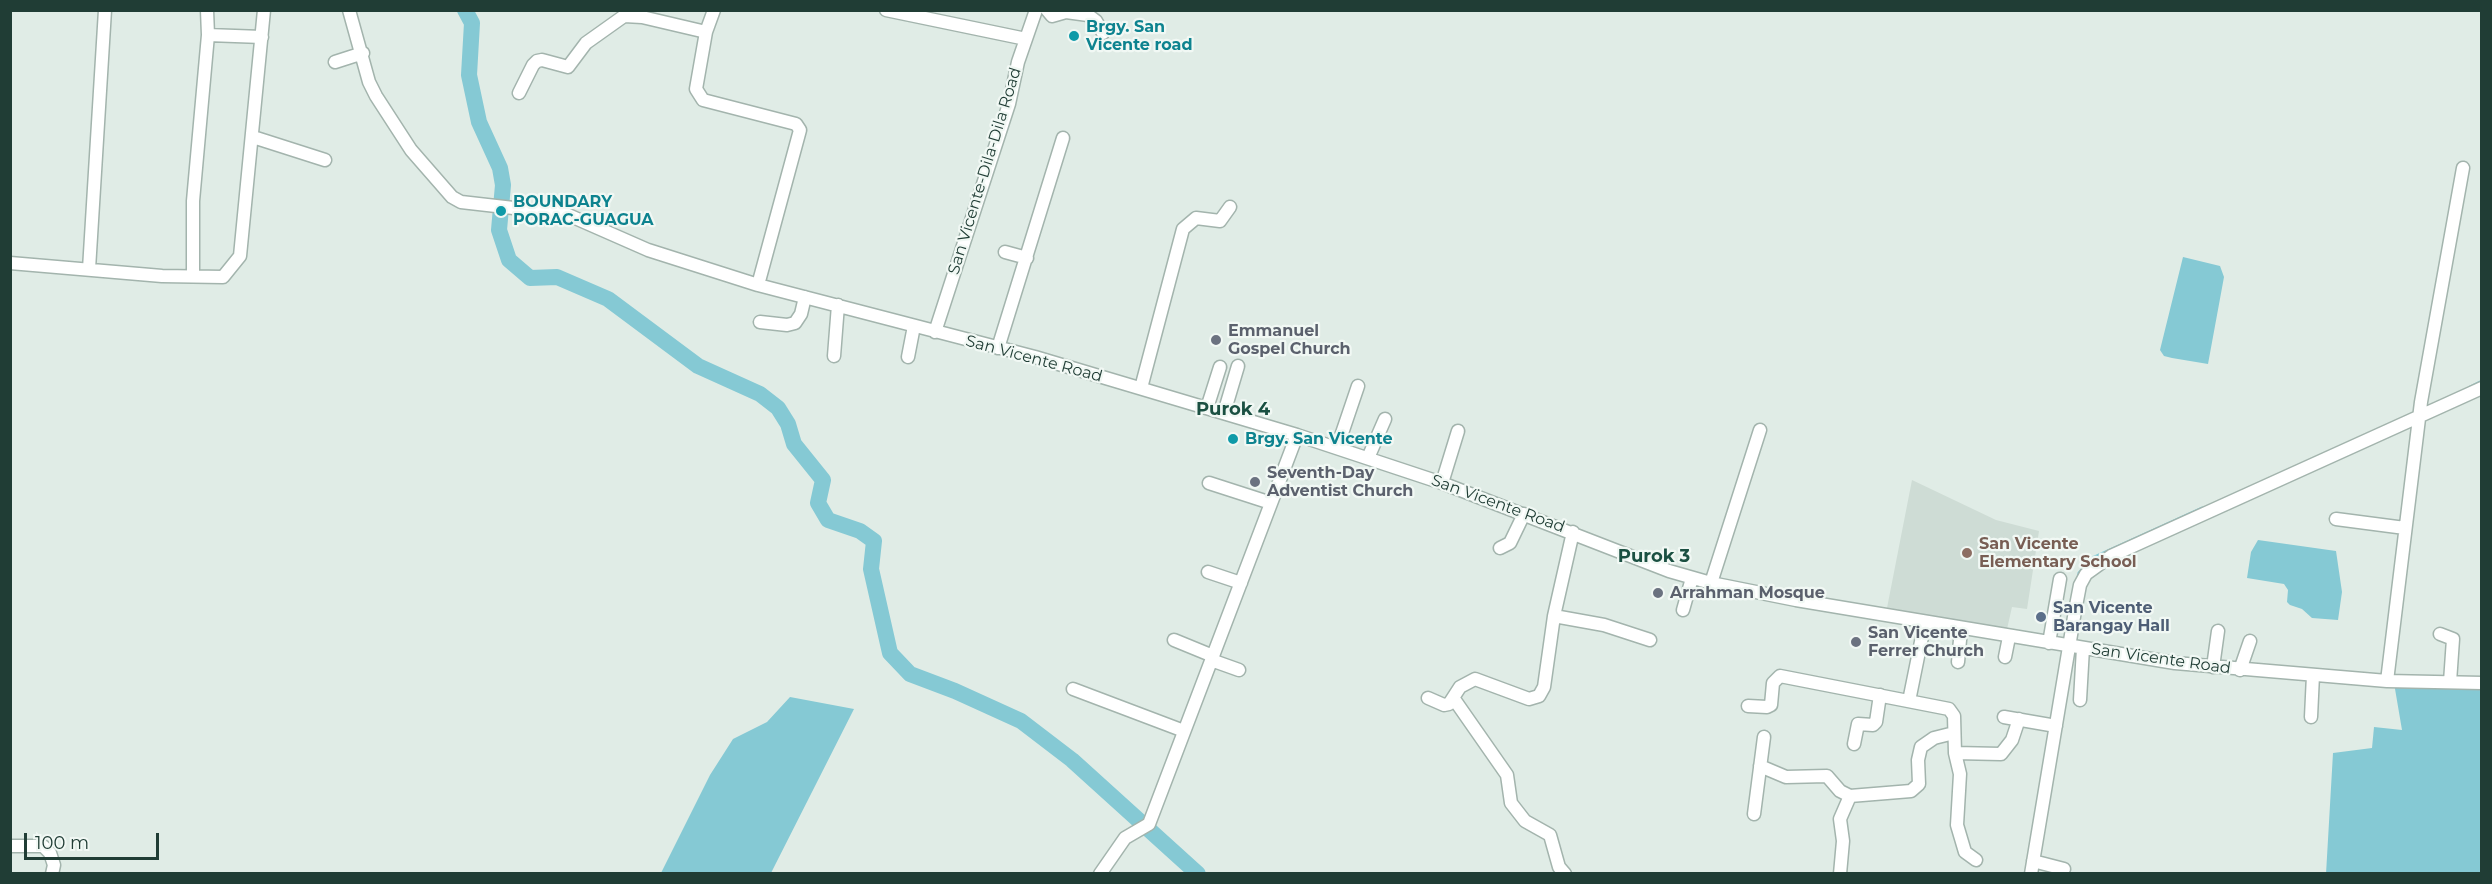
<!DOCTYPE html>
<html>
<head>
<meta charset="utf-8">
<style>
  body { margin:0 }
  #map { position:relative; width:2492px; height:884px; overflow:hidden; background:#e0ece6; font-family:Montserrat,sans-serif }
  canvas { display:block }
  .frame { position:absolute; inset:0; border:12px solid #203d35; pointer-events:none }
  .scale { position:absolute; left:24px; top:833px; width:135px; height:27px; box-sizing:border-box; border:3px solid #203d35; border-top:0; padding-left:8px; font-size:18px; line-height:21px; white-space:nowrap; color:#203d35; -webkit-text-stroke:4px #f1f8f4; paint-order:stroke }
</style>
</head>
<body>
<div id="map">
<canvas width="2492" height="884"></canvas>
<div class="frame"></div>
<div class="scale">100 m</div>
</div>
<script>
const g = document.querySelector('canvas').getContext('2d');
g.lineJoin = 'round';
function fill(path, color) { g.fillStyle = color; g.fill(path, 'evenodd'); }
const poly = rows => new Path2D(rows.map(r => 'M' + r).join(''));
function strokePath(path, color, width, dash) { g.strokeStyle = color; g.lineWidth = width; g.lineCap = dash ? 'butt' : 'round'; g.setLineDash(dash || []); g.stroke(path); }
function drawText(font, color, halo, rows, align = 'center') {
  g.font = font + ' Montserrat,sans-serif'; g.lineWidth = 4.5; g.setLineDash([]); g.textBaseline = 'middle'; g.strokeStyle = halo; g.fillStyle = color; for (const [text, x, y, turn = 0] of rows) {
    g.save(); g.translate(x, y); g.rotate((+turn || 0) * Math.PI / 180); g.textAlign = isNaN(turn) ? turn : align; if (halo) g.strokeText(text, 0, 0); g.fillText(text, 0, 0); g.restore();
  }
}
const built = poly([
  [1912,480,1996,520,2039,531,2027,609,2012,607,2007,629,1887,608]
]);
const water = poly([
  [2183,257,2220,266,2224,277,2208,364,2172,358,2164,356,2160,350],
  [2258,540,2336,551,2342,592,2338,620,2312,618,2302,609,2290,605,2287,602,2288,590,2284,584,2247,578,2251,552],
  [2394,683,2481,687,2481,873,2326,874,2333,753,2372,748,2374,727,2402,730],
  [790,697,854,709,771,873,661,873,710,775,733,739,767,722]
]);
const stream = poly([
  [2470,387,2482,381],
  [2078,579,2079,573,2092,558,2202,508]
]);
const river = poly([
  [465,10,472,23,469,75,479,122,500,168,503,185,499,230,509,260,530,278,557,277,608,299,698,366,760,394,778,408,788,424,794,444,823,480,818,503,828,520,860,531,874,541,871,569,890,653,910,674,955,691,1021,721,1072,760,1198,874]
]);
const minor = poly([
  [349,10,369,82,376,96,411,150,452,197,461,202,566,214,648,250,758,285,1035,357,1297,435,1442,483,1669,571,1711,583,1796,600,2175,663,2387,681,2482,683],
  [714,10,706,32,696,89,703,100,796,124,800,130,758,285],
  [886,10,1026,39],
  [1047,10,1052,16,1066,12,1088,15,1096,21,1103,33],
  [208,35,262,37],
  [335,62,363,53],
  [519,93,533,65,537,61,542,60,568,67,586,43,624,16,642,17,706,32],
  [253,137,325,160],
  [1005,252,1027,258],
  [10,263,162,276,223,277,240,256,264,10],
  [89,269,105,10],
  [193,276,193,201,208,35,207,10],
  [760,322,787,325,795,323,801,314,805,297],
  [935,332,1009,104,1018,62,1036,10],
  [998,348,1063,138],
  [834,356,838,305],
  [908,357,914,326],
  [1141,388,1183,229,1196,218,1220,221,1230,207],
  [1207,408,1220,367],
  [1224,413,1238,366],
  [1337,448,1358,386],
  [1368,458,1385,419],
  [1209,483,1271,503],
  [1442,483,1458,431],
  [2336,519,2405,528],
  [1500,548,1510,543,1524,514],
  [1208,572,1241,583],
  [1711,583,1760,430],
  [1683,610,1692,578],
  [1554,616,1604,625,1650,640],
  [2440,634,2453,639,2450,682],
  [1174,640,1213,656],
  [2049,643,2060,579],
  [2005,657,2009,637],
  [1211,660,1239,670],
  [1958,662,1961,629],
  [2213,667,2218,631],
  [2240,670,2250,641],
  [2387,681,2421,402,2463,168],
  [1073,689,1184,731],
  [1428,698,1444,705,1449,704,1460,687,1475,679,1529,699,1539,696,1544,687,1554,616,1573,532],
  [1454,699,1507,775,1511,803,1525,821,1550,835,1559,867,1565,874],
  [2080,700,2083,648],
  [1909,701,1925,622],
  [1748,706,1767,707,1771,705,1773,683,1780,676,1949,709,1954,716,1955,753,1960,774,1957,825,1965,852,1976,860],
  [2004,717,2056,726],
  [2311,717,2313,675],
  [1854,744,1858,724,1873,725,1876,722,1880,695],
  [1955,753,2001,754,2012,740,2019,719],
  [1760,766,1786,777,1827,776,1840,791,1850,796,1911,791,1919,784,1918,760,1921,747,1934,738,1954,733],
  [1754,814,1764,737],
  [10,846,43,846,50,853,54,865,52,874],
  [2033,861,2064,869],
  [1100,874,1125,838,1149,824,1297,435],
  [1840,874,1843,841,1840,819,1850,796],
  [2031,874,2075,611,2080,585,2086,574,2111,556,2482,388]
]);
const markers = [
  [1074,36,6,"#0f9aa8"],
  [501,211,6,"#0f9aa8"],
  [1216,340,6,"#6b7280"],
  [1233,439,6,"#0f9aa8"],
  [1255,482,6,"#6b7280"],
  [1967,553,6,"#8d6e63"],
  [1658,593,6,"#6b7280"],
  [2041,617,6,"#5c6f8a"],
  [1856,642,6,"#6b7280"]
];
const cultureNames = [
  ["Brgy. San",1086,27],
  ["Vicente road",1086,45],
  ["BOUNDARY",513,202],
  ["PORAC-GUAGUA",513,220],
  ["Brgy. San Vicente",1245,439]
];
const streetNames = [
  ["San Vicente-Dila-Dila Road",985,171,-73],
  ["San Vicente Road",1034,359,15],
  ["San Vicente Road",1498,504,20],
  ["San Vicente Road",2161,659,8]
];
const worshipNames = [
  ["Emmanuel",1228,331],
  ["Gospel Church",1228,349],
  ["Seventh-Day",1267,473],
  ["Adventist Church",1267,491],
  ["Arrahman Mosque",1670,593],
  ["San Vicente",1868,633],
  ["Ferrer Church",1868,651]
];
const educationNames = [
  ["San Vicente",1979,544],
  ["Elementary School",1979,562]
];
const serviceNames = [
  ["San Vicente",2053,608],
  ["Barangay Hall",2053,626]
];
const neighbourhoodNames = [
  ["Purok 4",1233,410],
  ["Purok 3",1654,557]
];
fill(built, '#cedcd5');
fill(water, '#85c9d4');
strokePath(stream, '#85c9d4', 3);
strokePath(river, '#85c9d4', 16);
strokePath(minor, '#a3b4ad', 15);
strokePath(minor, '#fff', 12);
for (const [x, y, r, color] of markers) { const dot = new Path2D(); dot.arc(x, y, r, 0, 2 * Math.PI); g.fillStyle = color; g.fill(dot); strokePath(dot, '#f1f8f4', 2); }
drawText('bold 16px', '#0d838f', '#f1f8f4', cultureNames, 'left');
drawText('16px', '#203d35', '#f1f8f4', streetNames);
drawText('bold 16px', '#5b616d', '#f1f8f4', worshipNames, 'left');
drawText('bold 16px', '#785e54', '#f1f8f4', educationNames, 'left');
drawText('bold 16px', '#4e5e75', '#f1f8f4', serviceNames, 'left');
drawText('bold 18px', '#1b5042', '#f1f8f4', neighbourhoodNames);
</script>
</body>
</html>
